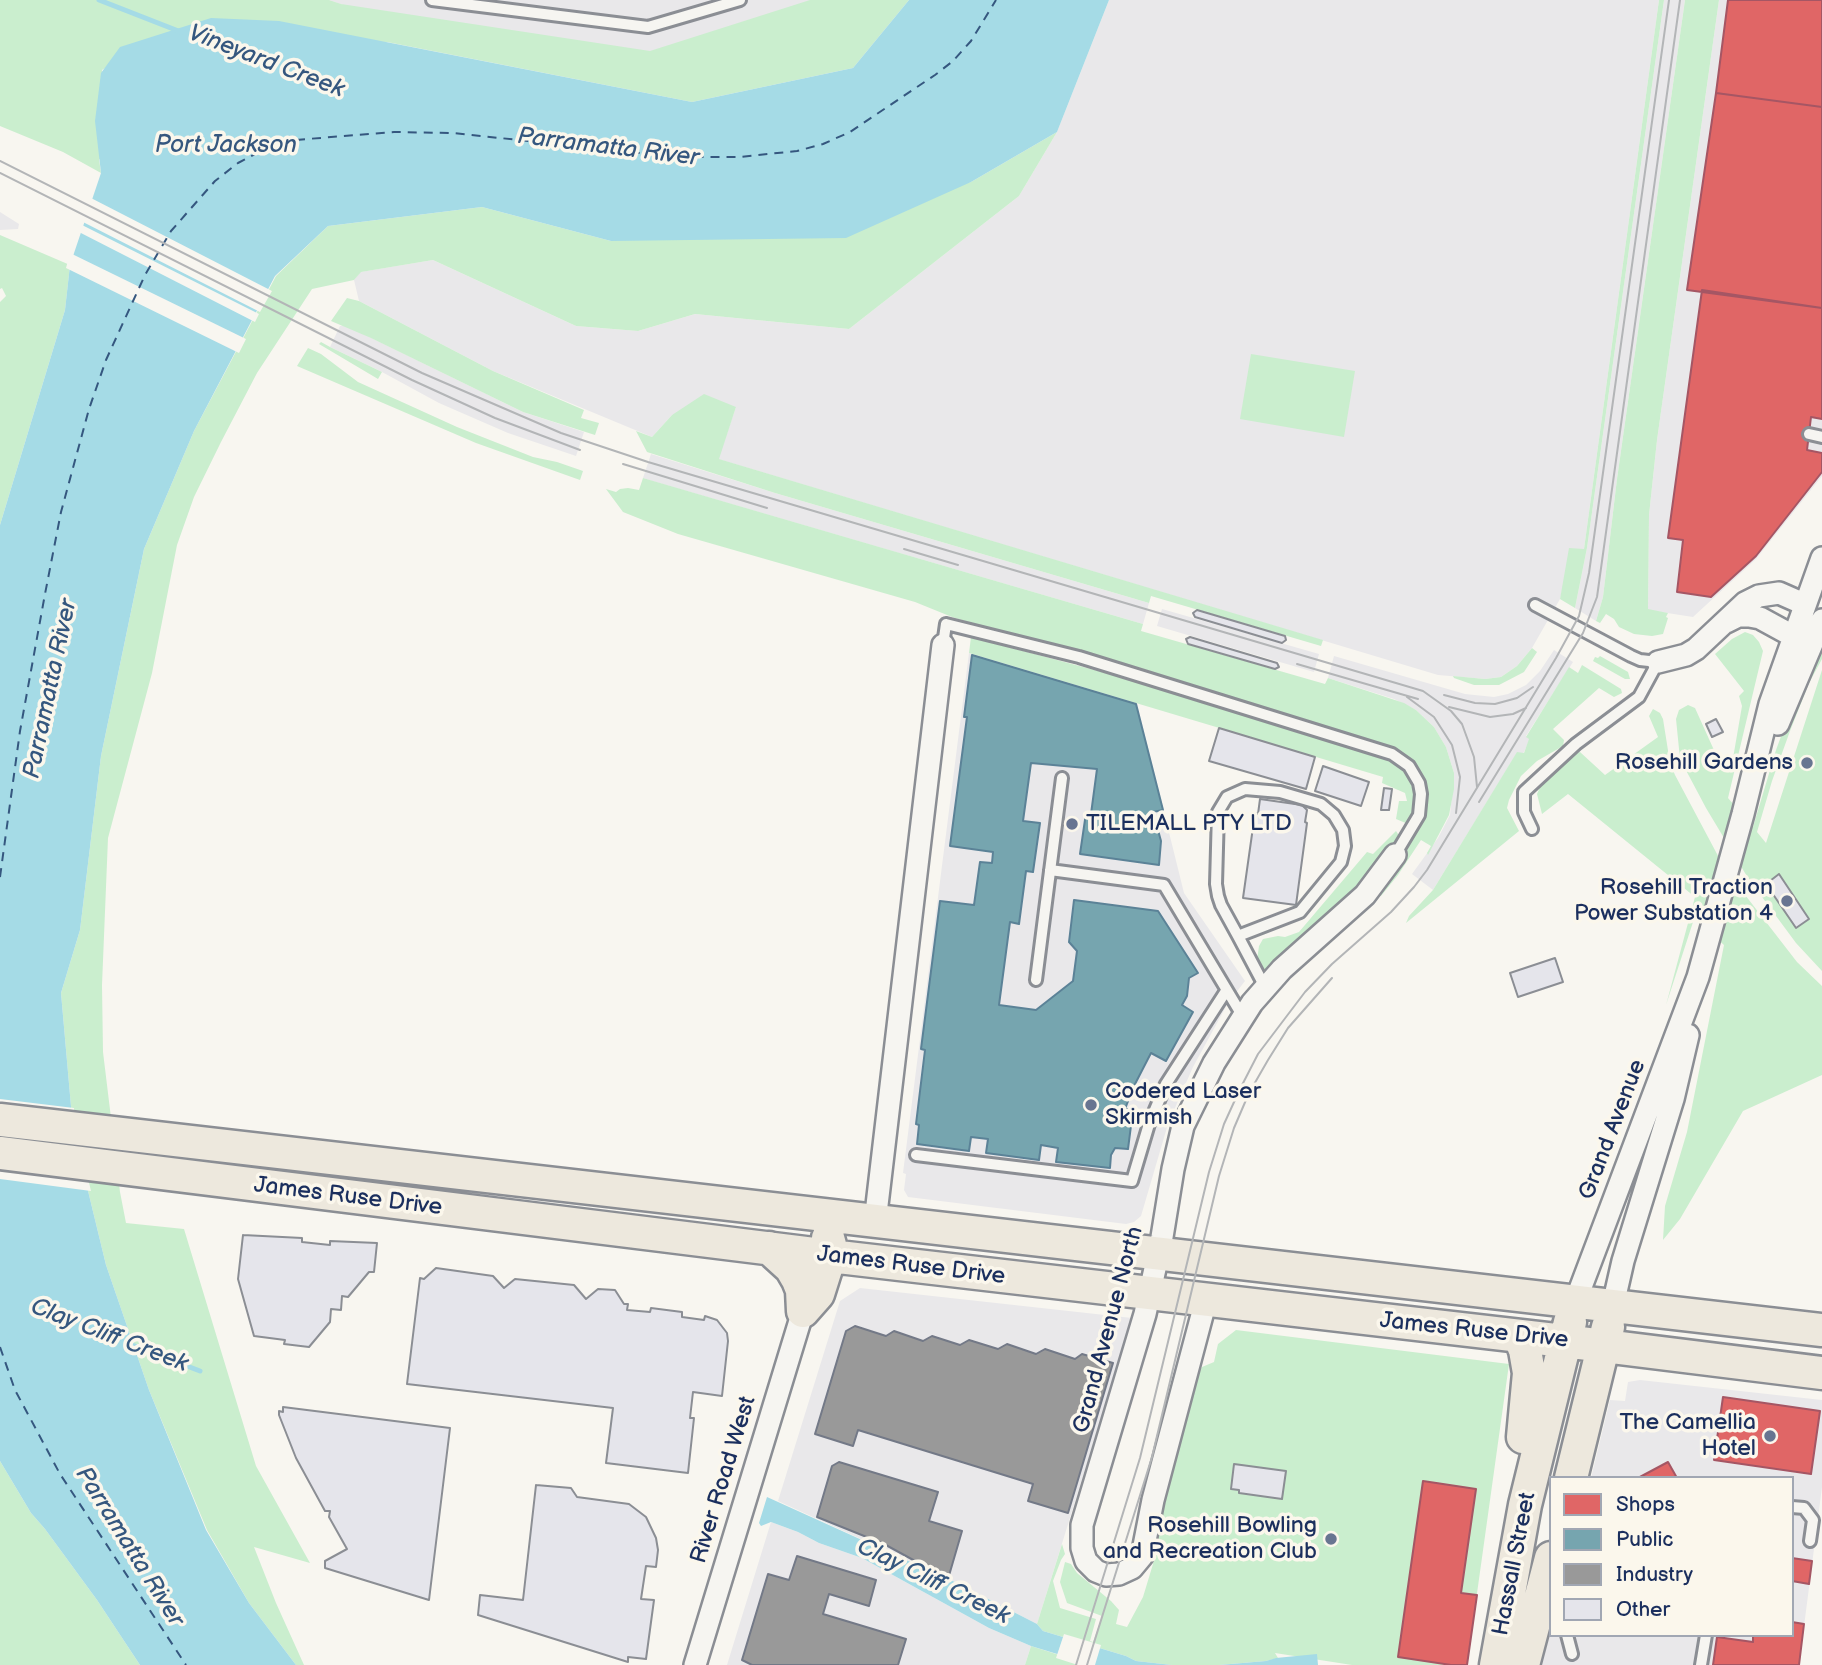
<!DOCTYPE html>
<html>
<head>
<meta charset="utf-8">
<style>
  body { margin:0 }
  #map { position:relative; width:1822px; height:1665px; overflow:hidden; background:#f8f6f0; font-family:"Balsamiq Sans",sans-serif }
  canvas { display:block }
  .legend { position:absolute; left:1549px; top:1476px; width:245px; height:161px; box-sizing:border-box; background:#fbf7ec; border:2px solid #a1a7b3; margin:0; padding:9px 12px; list-style:none; font-size:21px; color:#1b2f5e }
  .legend li { display:flex; align-items:center; gap:14px; height:35px }
  .legend b { width:35px; border:2px solid #a1a7b3 }
</style>
</head>
<body>
<div id="map">
<canvas width="1822" height="1665"></canvas>
<ul class="legend">
<li><b style="height:19px;background:#e06666"></b>Shops</li>
<li><b style="height:19px;background:#76a5af"></b>Public</li>
<li><b style="height:19px;background:#999"></b>Industry</li>
<li><b style="height:19px;background:#e5e5eb"></b>Other</li>
</ul>
</div>
<script>
const g = document.querySelector('canvas').getContext('2d');
g.lineJoin = 'round';
function fill(path, color) { g.fillStyle = color; g.fill(path, 'evenodd'); }
const poly = rows => new Path2D(rows.map(r => 'M' + r).join(''));
function strokePath(path, color, width, dash) { g.strokeStyle = color; g.lineWidth = width; g.lineCap = dash ? 'butt' : 'round'; g.setLineDash(dash || []); g.stroke(path); }
function drawText(font, color, halo, rows, align = 'center') {
  g.font = font + ' "Balsamiq Sans",sans-serif'; g.lineWidth = 7; g.setLineDash([]); g.textBaseline = 'middle'; g.strokeStyle = halo; g.fillStyle = color; for (const [text, x, y, turn = 0] of rows) {
    g.save(); g.translate(x, y); g.rotate((+turn || 0) * Math.PI / 180); g.textAlign = isNaN(turn) ? turn : align; if (halo) g.strokeText(text, 0, 0); g.fillText(text, 0, 0); g.restore();
  }
}
const built = poly([
  [329,0,828,0,651,53,388,21],
  [1109,0,1659,0,1584,549,1565,578,1560,599,1532,648,1517,666,1501,677,1485,679,1438,675,718,459,736,407,672,415,652,437,493,371,359,301,354,280,360,272,433,260,576,326,638,331,695,314,849,329,1019,196,1057,132],
  [1664,0,1685,0,1617,479,1603,597,1596,621,1575,608,1587,548],
  [1719,0,1822,0,1822,476,1756,559,1693,617,1648,610,1649,515,1657,440],
  [0,212,19,224,18,229,0,230],
  [345,325,523,412,584,432,576,456,508,433,439,403,382,372,330,347,340,326],
  [651,454,775,493,1149,603,1143,624,652,481,643,478],
  [1162,609,1319,654,1314,672,1157,626],
  [1554,650,1573,662,1526,736,1530,739,1523,754,1517,753,1433,890,1412,874,1438,838,1450,815,1454,773,1446,747,1434,727,1416,710,1394,699,1328,678,1334,656,1465,694,1494,697,1508,694,1526,685,1540,671],
  [969,653,1137,703,1184,893,1245,981,1228,1003,1193,1067,1168,1124,1141,1216,1134,1222,1126,1224,908,1197,904,1190,906,1174,903,1173],
  [860,1288,1132,1318,1037,1624,957,1583,778,1501,840,1301],
  [1640,1380,1822,1400,1822,1487,1799,1665,1542,1665,1551,1629,1551,1635,1792,1635,1792,1478,1591,1478,1610,1400,1625,1401,1628,1382],
  [771,1522,798,1532,819,1543,862,1558,989,1628,1031,1646,1025,1665,727,1665]
]);
const green = poly([
  [0,0,329,0,341,4,650,51,810,0,909,0,853,68,692,102,387,42,154,37,102,70,106,161,99,159,101,173,63,152,0,126],
  [1659,0,1664,0,1587,548,1575,608,1560,599,1569,548,1584,549],
  [1685,0,1719,0,1657,440,1649,515,1648,609,1668,613,1666,617,1668,618,1663,634,1652,636,1634,634,1619,627,1614,619,1606,614,1600,623,1596,621,1603,597,1617,479],
  [1057,132,1019,196,849,329,695,314,638,331,576,326,433,260,361,272,354,280,312,289,257,373,221,442,194,497,177,545,152,673,108,838,102,985,103,1052,120,1192,126,1223,184,1229,256,1466,310,1563,254,1547,276,1603,304,1665,296,1665,249,1603,207,1530,149,1390,106,1265,73,1129,61,993,80,930,101,756,144,549,194,431,276,276,328,226,482,207,611,241,971,182],
  [0,235,70,265,65,310,0,525,0,302,6,296,2,288,0,289],
  [347,298,359,301,493,371,584,410,581,418,599,423,595,435,523,412,371,338,331,321],
  [321,342,330,347,382,372,378,379,319,344],
  [308,348,321,354,358,382,457,427,533,457,557,462,583,471,580,480,476,443,297,366],
  [1251,354,1355,371,1344,437,1240,419],
  [704,394,736,407,719,459,1323,640,1321,646,1151,596,1149,603,775,493,647,452,636,431,652,437,672,415],
  [643,478,1143,624,1141,631,1325,684,1328,678,1404,703,1416,710,1434,727,1446,747,1454,773,1454,789,1449,815,1428,855,1427,853,1431,846,1421,840,1398,875,1381,896,1376,893,1416,830,1424,817,1426,807,1424,778,1416,765,1403,754,952,617,915,602,678,534,623,512,606,489,616,492,620,489,628,488,639,490],
  [1745,632,1753,635,1759,642,1763,651,1728,798,1753,827,1776,750,1790,712,1822,644,1822,659,1809,683,1790,731,1772,781,1757,832,1766,843,1822,670,1822,971,1796,943,1748,878,1706,808,1680,759,1676,719,1679,710,1688,705,1695,708,1718,759,1722,764,1732,764,1742,706,1739,696,1744,691,1715,654,1732,639],
  [971,637,1143,683,1385,757,1403,769,1409,777,1415,797,1413,813,1408,824,1396,819,1399,801,1407,801,1405,793,1382,783,1383,777,969,653],
  [1532,648,1537,652,1524,672,1499,685,1474,685,1454,678,1453,676,1485,679,1501,677,1517,666],
  [1600,656,1628,672,1630,679,1625,679,1593,661,1595,657,1598,658],
  [1582,665,1621,689,1622,693,1614,697,1599,688,1553,729,1564,740,1563,746,1537,761,1521,776,1509,800,1507,808,1519,831,1406,923,1409,916,1433,890,1517,752,1524,753,1529,739,1526,737,1569,667,1578,673],
  [1653,709,1660,713,1663,719,1670,763,1675,775,1725,869,1797,962,1822,986,1822,1075,1743,1111,1680,1219,1663,1240,1665,1206,1687,1132,1724,945,1694,919,1666,1005,1695,897,1568,794,1542,814,1537,794,1543,780,1573,754,1580,752,1605,775,1658,737,1649,716],
  [1396,831,1400,837,1374,877,1267,971,1261,970,1257,960,1259,946,1263,939,1278,936,1285,937,1299,932,1367,852,1373,854],
  [1236,1330,1509,1364,1467,1665,1352,1665,1275,1653,1278,1658,1266,1661,1219,1665,1172,1665,1136,1661,1126,1656,1043,1631,1037,1624,1062,1544,1065,1554,1061,1560,1053,1581,1060,1608,1096,1619,1090,1641,1093,1642,1102,1616,1067,1603,1060,1582,1065,1562,1071,1564,1077,1573,1111,1601,1119,1610,1116,1624,1127,1627,1143,1597,1153,1564,1162,1502,1194,1382,1202,1367,1214,1362,1218,1344],
  [0,1461,31,1513,45,1529,97,1600,140,1665,0,1665],
  [1031,1646,1081,1662,1080,1665,1025,1665]
]);
const water = poly([
  [909,0,1109,0,1057,132,971,182,846,238,611,241,482,207,328,226,275,276,194,431,144,549,101,756,80,930,61,993,73,1129,106,1265,149,1390,206,1530,249,1603,296,1665,140,1665,97,1600,45,1529,31,1513,0,1461,0,525,65,310,70,265,101,173,95,121,101,73,120,47,211,18,279,21,692,102,853,68],
  [767,1497,957,1583,1037,1624,1043,1631,1126,1656,1136,1661,1172,1665,1093,1665,1031,1646,989,1628,862,1558,819,1543,798,1532,771,1522,761,1526,759,1523],
  [1317,1654,1318,1665,1219,1665,1266,1661,1276,1658]
]);
const pier = poly([
  [89,197,272,291,260,312,81,221],
  [80,224,259,314,255,322,77,231],
  [70,253,246,339,239,353,66,268],
  [0,1099,74,1108,76,1128,91,1191,0,1179],
  [1064,1634,1101,1645,1095,1665,1078,1665,1056,1658]
]);
const shops = poly([
  [1728,0,1822,0,1822,107,1716,93,1728,0],
  [1716,93,1822,107,1822,308,1687,290,1716,93],
  [1702,290,1822,308,1822,419,1811,417,1807,450,1822,453,1822,472,1756,556,1711,597,1677,592,1683,540,1668,538,1702,290],
  [1723,1397,1820,1411,1811,1474,1714,1460,1723,1397],
  [1668,1462,1677,1478,1638,1478,1668,1462],
  [1423,1481,1476,1489,1461,1593,1477,1595,1467,1665,1451,1665,1398,1657,1423,1481],
  [1792,1558,1812,1561,1809,1584,1792,1581,1792,1558],
  [1792,1622,1804,1624,1799,1665,1713,1665,1717,1637,1753,1642,1753,1635,1792,1635,1792,1622]
]);
const public = poly([
  [972,655,1136,704,1163,810,1153,812,1161,841,1159,865,1080,854,1086,813,1091,814,1097,769,1031,763,1023,821,1040,823,1033,872,1026,871,1019,924,1010,922,999,1005,1036,1010,1073,981,1077,951,1069,942,1074,900,1158,911,1198,973,1189,978,1187,996,1182,1005,1193,1012,1166,1061,1151,1053,1134,1086,1125,1109,1133,1110,1128,1149,1115,1148,1111,1155,1110,1168,1056,1162,1058,1148,1041,1145,1039,1160,986,1153,988,1139,971,1137,969,1151,917,1144,919,1125,916,1124,925,1050,921,1049,940,901,974,905,980,862,992,863,993,852,950,846,967,717,964,717,972,655]
]);
const industry = poly([
  [855,1326,886,1336,894,1331,923,1341,932,1336,960,1345,969,1340,998,1349,1007,1344,1036,1354,1045,1349,1075,1359,1082,1354,1113,1363,1068,1513,1028,1501,1033,1484,858,1430,853,1446,815,1434,846,1331,855,1326],
  [839,1462,938,1492,929,1521,962,1531,948,1579,884,1544,817,1517,832,1466,839,1462],
  [797,1556,876,1580,869,1606,829,1594,823,1614,906,1639,898,1665,752,1665,742,1660,768,1574,789,1580,797,1556]
]);
const stream = poly([
  [99,0,181,32],
  [127,1343,200,1371]
]);
const ferry = poly([
  [0,877,20,731,45,594,61,512,89,409,106,360,145,275,171,231,215,181,238,163,265,149,295,140,394,132,453,133,650,154,696,157,739,157,797,151,823,144,850,132,935,75,953,61,971,41,996,0],
  [0,1347,15,1390,60,1474,186,1665]
]);
const building = poly([
  [1197,610,1285,636,1286,640,1282,643,1195,617,1193,613,1197,610],
  [1190,637,1277,663,1279,667,1275,669,1188,644,1186,639,1190,637],
  [1716,719,1723,732,1712,737,1706,724,1716,719],
  [1219,728,1315,757,1306,789,1209,761,1219,728],
  [1323,766,1369,782,1361,806,1315,791,1323,766],
  [1384,788,1392,789,1389,810,1381,810,1384,788],
  [1260,799,1302,805,1307,810,1305,822,1307,823,1296,905,1243,898,1255,813,1258,814,1260,799],
  [1779,874,1809,919,1796,928,1766,884,1779,874],
  [1555,958,1563,982,1518,997,1510,973,1555,958],
  [243,1235,302,1238,302,1242,330,1245,330,1241,377,1243,374,1272,369,1272,348,1297,342,1296,341,1310,331,1309,330,1322,309,1347,284,1344,285,1340,254,1336,238,1279,243,1235],
  [436,1268,493,1276,504,1288,515,1279,574,1285,586,1299,598,1289,615,1290,624,1304,628,1304,627,1310,650,1312,651,1308,682,1312,682,1317,704,1320,705,1316,717,1320,727,1333,728,1341,722,1396,693,1392,690,1418,694,1418,688,1473,606,1463,613,1408,407,1384,420,1278,424,1279,436,1268],
  [283,1407,450,1428,429,1600,325,1568,325,1561,347,1549,329,1517,330,1511,325,1511,296,1458,279,1415,279,1411,283,1412,283,1407],
  [1234,1464,1286,1471,1282,1499,1239,1493,1239,1490,1231,1489,1234,1464],
  [536,1485,571,1488,577,1497,629,1504,646,1517,656,1538,658,1550,656,1567,646,1566,641,1599,654,1600,646,1659,628,1657,628,1662,478,1615,480,1595,523,1600,536,1485]
]);
const service = poly([
  [432,0,648,27,740,0],
  [1809,434,1822,437],
  [943,645,946,624,1079,657,1392,754,1409,766,1419,783,1421,794,1419,815,1395,855],
  [1532,829,1524,812,1524,792,1576,744,1639,697,1658,662,1640,660,1631,656,1535,605],
  [1050,870,1164,885,1243,1017],
  [1238,936,1300,912,1341,862,1345,846,1343,830,1334,815,1321,804,1280,792,1245,789,1227,797,1218,812,1216,884,1218,896,1221,905,1238,936,1265,987],
  [1036,980,1062,778],
  [916,1155,1132,1181,1149,1124,1166,1084,1226,991],
  [1792,1507,1804,1508,1813,1520,1810,1541],
  [1567,1635,1572,1654],
  [1701,1665,1706,1635]
]);
const minor = poly([
  [1726,622,1738,616,1749,616,1760,618,1793,636,1806,632],
  [1658,662,1686,655,1696,649,1745,603,1759,596,1779,593,1804,604],
  [1778,724,1822,620],
  [875,1222,943,645],
  [1206,1300,1153,1500,1142,1556,1132,1568,1119,1574,1106,1575,1096,1571,1086,1561,1082,1548,1082,1525,1145,1314,1162,1237,1173,1169,1183,1126,1214,1063,1252,1003,1282,969,1365,895,1395,855],
  [1576,1300,1698,977,1743,814,1770,704,1822,558],
  [1613,1305,1623,1261,1673,1099,1688,1035],
  [695,1665,803,1311]
]);
const primary = poly([
  [0,1120,1822,1330],
  [0,1153,830,1256,1564,1341,1822,1373],
  [769,1248,791,1268,798,1280,802,1290,803,1311],
  [803,1311,818,1294,830,1256,830,1245,828,1238],
  [1519,1336,1525,1350,1529,1373,1523,1437],
  [1571,1478,1608,1327],
  [1496,1665,1525,1505,1570,1322],
  [1523,1665,1551,1558]
]);
const tram = poly([
  [0,161,422,373,561,433,648,462,1423,691,1451,711,1462,724,1474,757,1477,787],
  [0,173,412,380,495,418,580,450],
  [623,464,767,508],
  [904,549,958,565],
  [1297,664,1418,699],
  [1444,695,1475,703,1495,704,1517,698,1533,687],
  [1407,697,1434,717,1452,745,1460,777,1456,813],
  [1449,707,1490,717,1513,714,1526,708],
  [1479,802,1583,633,1597,597,1680,0],
  [1076,1665,1140,1458,1209,1172,1224,1124,1240,1089,1258,1054,1305,992,1332,964,1391,912,1414,887,1427,870,1556,658,1579,616,1589,573,1669,0],
  [1087,1665,1152,1457,1219,1176,1234,1128,1249,1093,1268,1060,1288,1028,1332,978]
]);
const markers = [
  [1807,763,7,"#687591"],
  [1072,824,7,"#687591"],
  [1787,901,7,"#687591"],
  [1091,1105,7,"#687591"],
  [1770,1436,7,"#687591"],
  [1331,1539,7,"#687591"]
];
const poiNames = [
  ["Rosehill Gardens",1793,763],
  ["TILEMALL PTY LTD",1086,824,"left"],
  ["Rosehill Traction",1773,888],
  ["Power Substation 4",1773,914],
  ["Codered Laser",1105,1092,"left"],
  ["Skirmish",1105,1118,"left"],
  ["The Camellia",1756,1423],
  ["Hotel",1756,1449],
  ["Rosehill Bowling",1317,1526],
  ["and Recreation Club",1317,1552]
];
const streetNames = [
  ["Grand Avenue",1613,1130,-69],
  ["James Ruse Drive",348,1197,7],
  ["James Ruse Drive",911,1266,7],
  ["Grand Avenue North",1109,1330,-75],
  ["James Ruse Drive",1474,1331,6],
  ["River Road West",724,1480,-73],
  ["Hassall Street",1515,1564,-79]
];
const waterNames = [
  ["Vineyard Creek",266,62,21],
  ["Port Jackson",226,146],
  ["Parramatta River",608,148,7],
  ["Parramatta River",51,689,-78],
  ["Clay Cliff Creek",109,1336,21],
  ["Parramatta River",129,1547,58],
  ["Clay Cliff Creek",933,1582,26]
];
fill(built, '#e9e8ea');
fill(green, '#caeece');
fill(water, '#a5dbe6');
fill(pier, '#f8f6f0');
fill(shops, '#e06666');
strokePath(shops, '#a55664', 2);
fill(public, '#76a5af');
strokePath(public, '#5b8297', 2);
fill(industry, '#999');
strokePath(industry, '#737987', 2);
strokePath(stream, '#a5dbe6', 5);
strokePath(ferry, '#35577f', 2, [9, 7]);
fill(building, '#e5e5eb');
strokePath(building, '#8b8e94', 2);
strokePath(service, '#8b8e94', 16);
strokePath(minor, '#8b8e94', 26);
strokePath(primary, '#8b8e94', 37);
strokePath(service, '#f6f5f1', 10);
strokePath(minor, '#f6f5f1', 21);
strokePath(primary, '#ede8dd', 32);
strokePath(tram, '#b3b5b7', 2);
for (const [x, y, r, color] of markers) { const dot = new Path2D(); dot.arc(x, y, r, 0, 2 * Math.PI); g.fillStyle = color; g.fill(dot); strokePath(dot, '#fbf7ec', 2.5); }
drawText('23px', '#1b2f5e', '#fbf7ec', poiNames, 'right');
drawText('23px', '#1b2f5e', '#fbf7ec', streetNames);
drawText('italic 24px', '#35577f', '#fbf7ec', waterNames);
</script>
</body>
</html>
